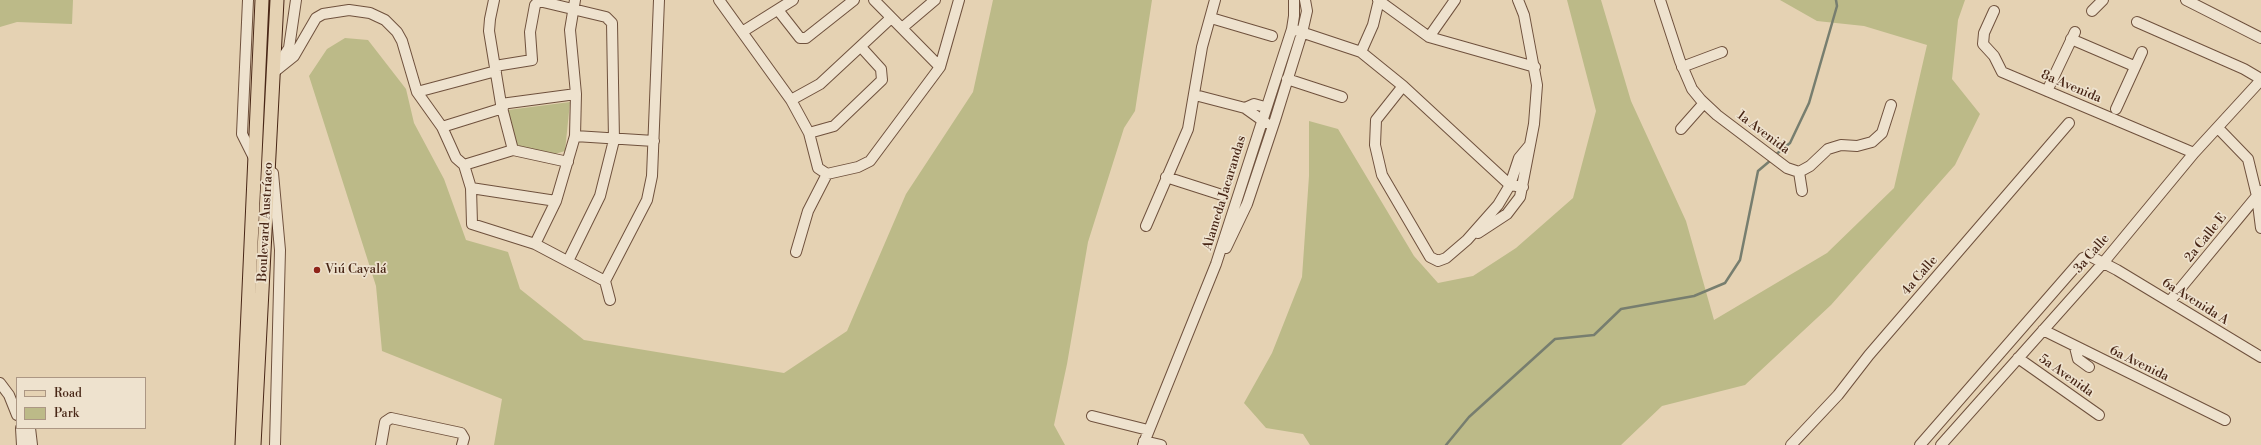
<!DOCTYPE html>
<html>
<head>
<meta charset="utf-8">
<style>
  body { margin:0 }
  #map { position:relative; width:2261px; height:445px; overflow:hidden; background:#e5d2b3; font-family:"Libre Bodoni",serif }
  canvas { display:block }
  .legend { position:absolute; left:16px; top:377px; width:130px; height:52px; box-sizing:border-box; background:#eee2ce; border:1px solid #ac9784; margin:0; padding:5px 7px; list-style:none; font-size:12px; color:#482616 }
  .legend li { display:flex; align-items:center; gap:8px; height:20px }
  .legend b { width:20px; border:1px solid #ac9784 }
</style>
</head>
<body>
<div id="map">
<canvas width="2261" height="445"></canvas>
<ul class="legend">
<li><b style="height:5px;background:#e5d2b3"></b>Road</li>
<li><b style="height:11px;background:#bcba88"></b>Park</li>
</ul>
</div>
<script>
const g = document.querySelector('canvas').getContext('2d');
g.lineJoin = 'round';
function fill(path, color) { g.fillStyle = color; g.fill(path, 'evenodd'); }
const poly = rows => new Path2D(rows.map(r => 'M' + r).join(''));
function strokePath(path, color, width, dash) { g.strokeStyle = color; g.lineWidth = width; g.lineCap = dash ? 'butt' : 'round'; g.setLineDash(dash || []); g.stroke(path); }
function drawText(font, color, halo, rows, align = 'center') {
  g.font = font + ' "Libre Bodoni",serif'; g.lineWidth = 3.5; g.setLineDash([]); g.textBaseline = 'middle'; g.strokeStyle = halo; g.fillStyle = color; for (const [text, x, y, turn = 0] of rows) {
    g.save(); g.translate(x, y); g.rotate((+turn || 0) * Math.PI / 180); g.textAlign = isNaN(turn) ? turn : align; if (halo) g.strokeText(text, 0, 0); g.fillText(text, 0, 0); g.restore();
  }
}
const green = poly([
  [0,0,73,0,72,24,17,22,0,27],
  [993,0,1152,0,1135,111,1124,128,1088,242,1067,364,1054,425,1065,445,494,445,502,399,382,351,376,286,309,76,327,49,345,38,368,40,406,89,414,123,444,179,466,240,508,252,520,289,584,340,784,373,847,331,906,194,973,92],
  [1567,0,1601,0,1631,101,1686,221,1714,320,1827,253,1894,188,1927,45,1864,26,1817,21,1780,0,1965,0,1958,20,1952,79,1980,114,1955,165,1831,305,1745,385,1662,406,1621,445,1310,445,1303,434,1266,428,1244,403,1272,353,1302,277,1309,176,1309,121,1338,129,1414,256,1438,283,1473,276,1516,248,1573,198,1596,111],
  [570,102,565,151,555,154,516,146,508,110]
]);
const stream = poly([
  [1774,156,1790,143,1809,103,1837,6,1836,0],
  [1446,445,1469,417,1555,339,1594,335,1621,309,1694,296,1725,283,1740,260,1758,171,1771,160]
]);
const minor = poly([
  [248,0,242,134,256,162],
  [494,0,490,19,489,31,501,104,513,150],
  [719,0,791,100,809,133,818,168,827,174,858,167,870,161,940,67,959,0],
  [874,0,940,67],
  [1378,0,1429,37,1535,67],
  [1660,0,1680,61,1692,89,1701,100,1717,115,1787,168,1799,172,1810,166,1828,149,1841,145,1857,146,1872,142,1882,133,1891,105],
  [2186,0,2261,38],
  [778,10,800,38,806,38,854,0],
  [1994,11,1984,33,1983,44,1994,56,2002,72,2194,153],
  [2092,11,2103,0],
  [1211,18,1272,36],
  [2137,22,2244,69,2261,79],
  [902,28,935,0],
  [1292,29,1361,52,1403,86,1510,185,1523,187],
  [742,32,793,0],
  [1429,37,1455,0],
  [2071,39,2134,66],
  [1361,52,1373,25,1379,0],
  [279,63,289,48,296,0],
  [495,66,532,60,530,32,535,5,538,2,543,2,606,17,612,23,614,140,600,196,568,261],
  [1682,67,1722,52],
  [274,72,294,56,316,18,323,14,349,10,370,13,385,20,397,32,402,41,417,92,442,127,456,158,464,165,471,188,472,224,535,244,605,281],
  [1287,79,1342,97],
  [1403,86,1376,120,1375,145,1382,175,1430,257,1438,261,1446,258,1467,240,1498,205,1510,185,1519,158,1529,146],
  [2047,91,2075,32],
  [417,92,496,71],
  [1195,95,1245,108,1266,123],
  [791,100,820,84,891,18],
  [501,104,576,94],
  [1245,108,1254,104,1265,107],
  [2116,109,2142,52],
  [442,127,503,108],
  [2218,128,2248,159,2257,196,2261,228],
  [1681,129,1704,103],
  [809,133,834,126,882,80,881,69,861,47],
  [575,136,654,141],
  [464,165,513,150,568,162],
  [1799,172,1802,191],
  [273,173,280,250,275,445],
  [1166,177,1222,195],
  [471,188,556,201],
  [1146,226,1188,129,1202,47,1215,0],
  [1478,233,1507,214,1520,197,1534,124,1537,85,1524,15,1518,0],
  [535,244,556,201,575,136,576,94,570,30,575,0],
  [1226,248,1247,204,1275,120,1302,33,1307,11,1305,0],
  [796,252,808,211,827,174],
  [610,300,605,281,647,200,652,176,659,0],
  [2170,301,2261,191],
  [2043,330,2225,420],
  [2075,347,2078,359,2089,367],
  [2018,358,2099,415],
  [0,383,9,395,17,415],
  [1092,416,1148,430],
  [21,428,22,445],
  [30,428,32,445],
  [1144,441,1161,445],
  [381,445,385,422,391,418,461,433,464,438,462,445],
  [1143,445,1216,264,1292,29,1294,16,1294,0],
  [1791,445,1838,395,1869,355,2069,123],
  [1920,445,2083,258,2090,256,2117,270,2261,357],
  [1941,445,2103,263,2194,153,2261,80]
]);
const major = poly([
  [242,445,262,0],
  [254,445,277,0]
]);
const markers = [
  [317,270,4,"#8f2418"]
];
const streetNames = [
  ["8a Avenida",2071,87,23],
  ["1a Avenida",1763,133,37],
  ["Alameda Jacarandas",1225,193,-73],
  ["Boulevard Austríaco",266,222,-87],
  ["2a Calle E",2206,238,-51],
  ["3a Calle",2092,254,-49],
  ["4a Calle",1920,276,-49],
  ["6a Avenida A",2195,302,32],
  ["6a Avenida",2139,364,26],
  ["5a Avenida",2066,376,35]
];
const poiNames = [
  ["Viú Cayalá",325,270]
];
fill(green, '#bcba88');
strokePath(stream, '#777e6f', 2.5);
strokePath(minor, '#6f513d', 12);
strokePath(major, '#482616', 15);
strokePath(minor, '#eee2ce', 10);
strokePath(major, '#e5d2b3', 13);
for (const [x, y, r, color] of markers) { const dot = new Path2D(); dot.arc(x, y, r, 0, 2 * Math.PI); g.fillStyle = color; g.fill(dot); strokePath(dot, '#eee2ce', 1.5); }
drawText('13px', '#482616', '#eee2ce', streetNames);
drawText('13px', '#482616', '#eee2ce', poiNames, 'left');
</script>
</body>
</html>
